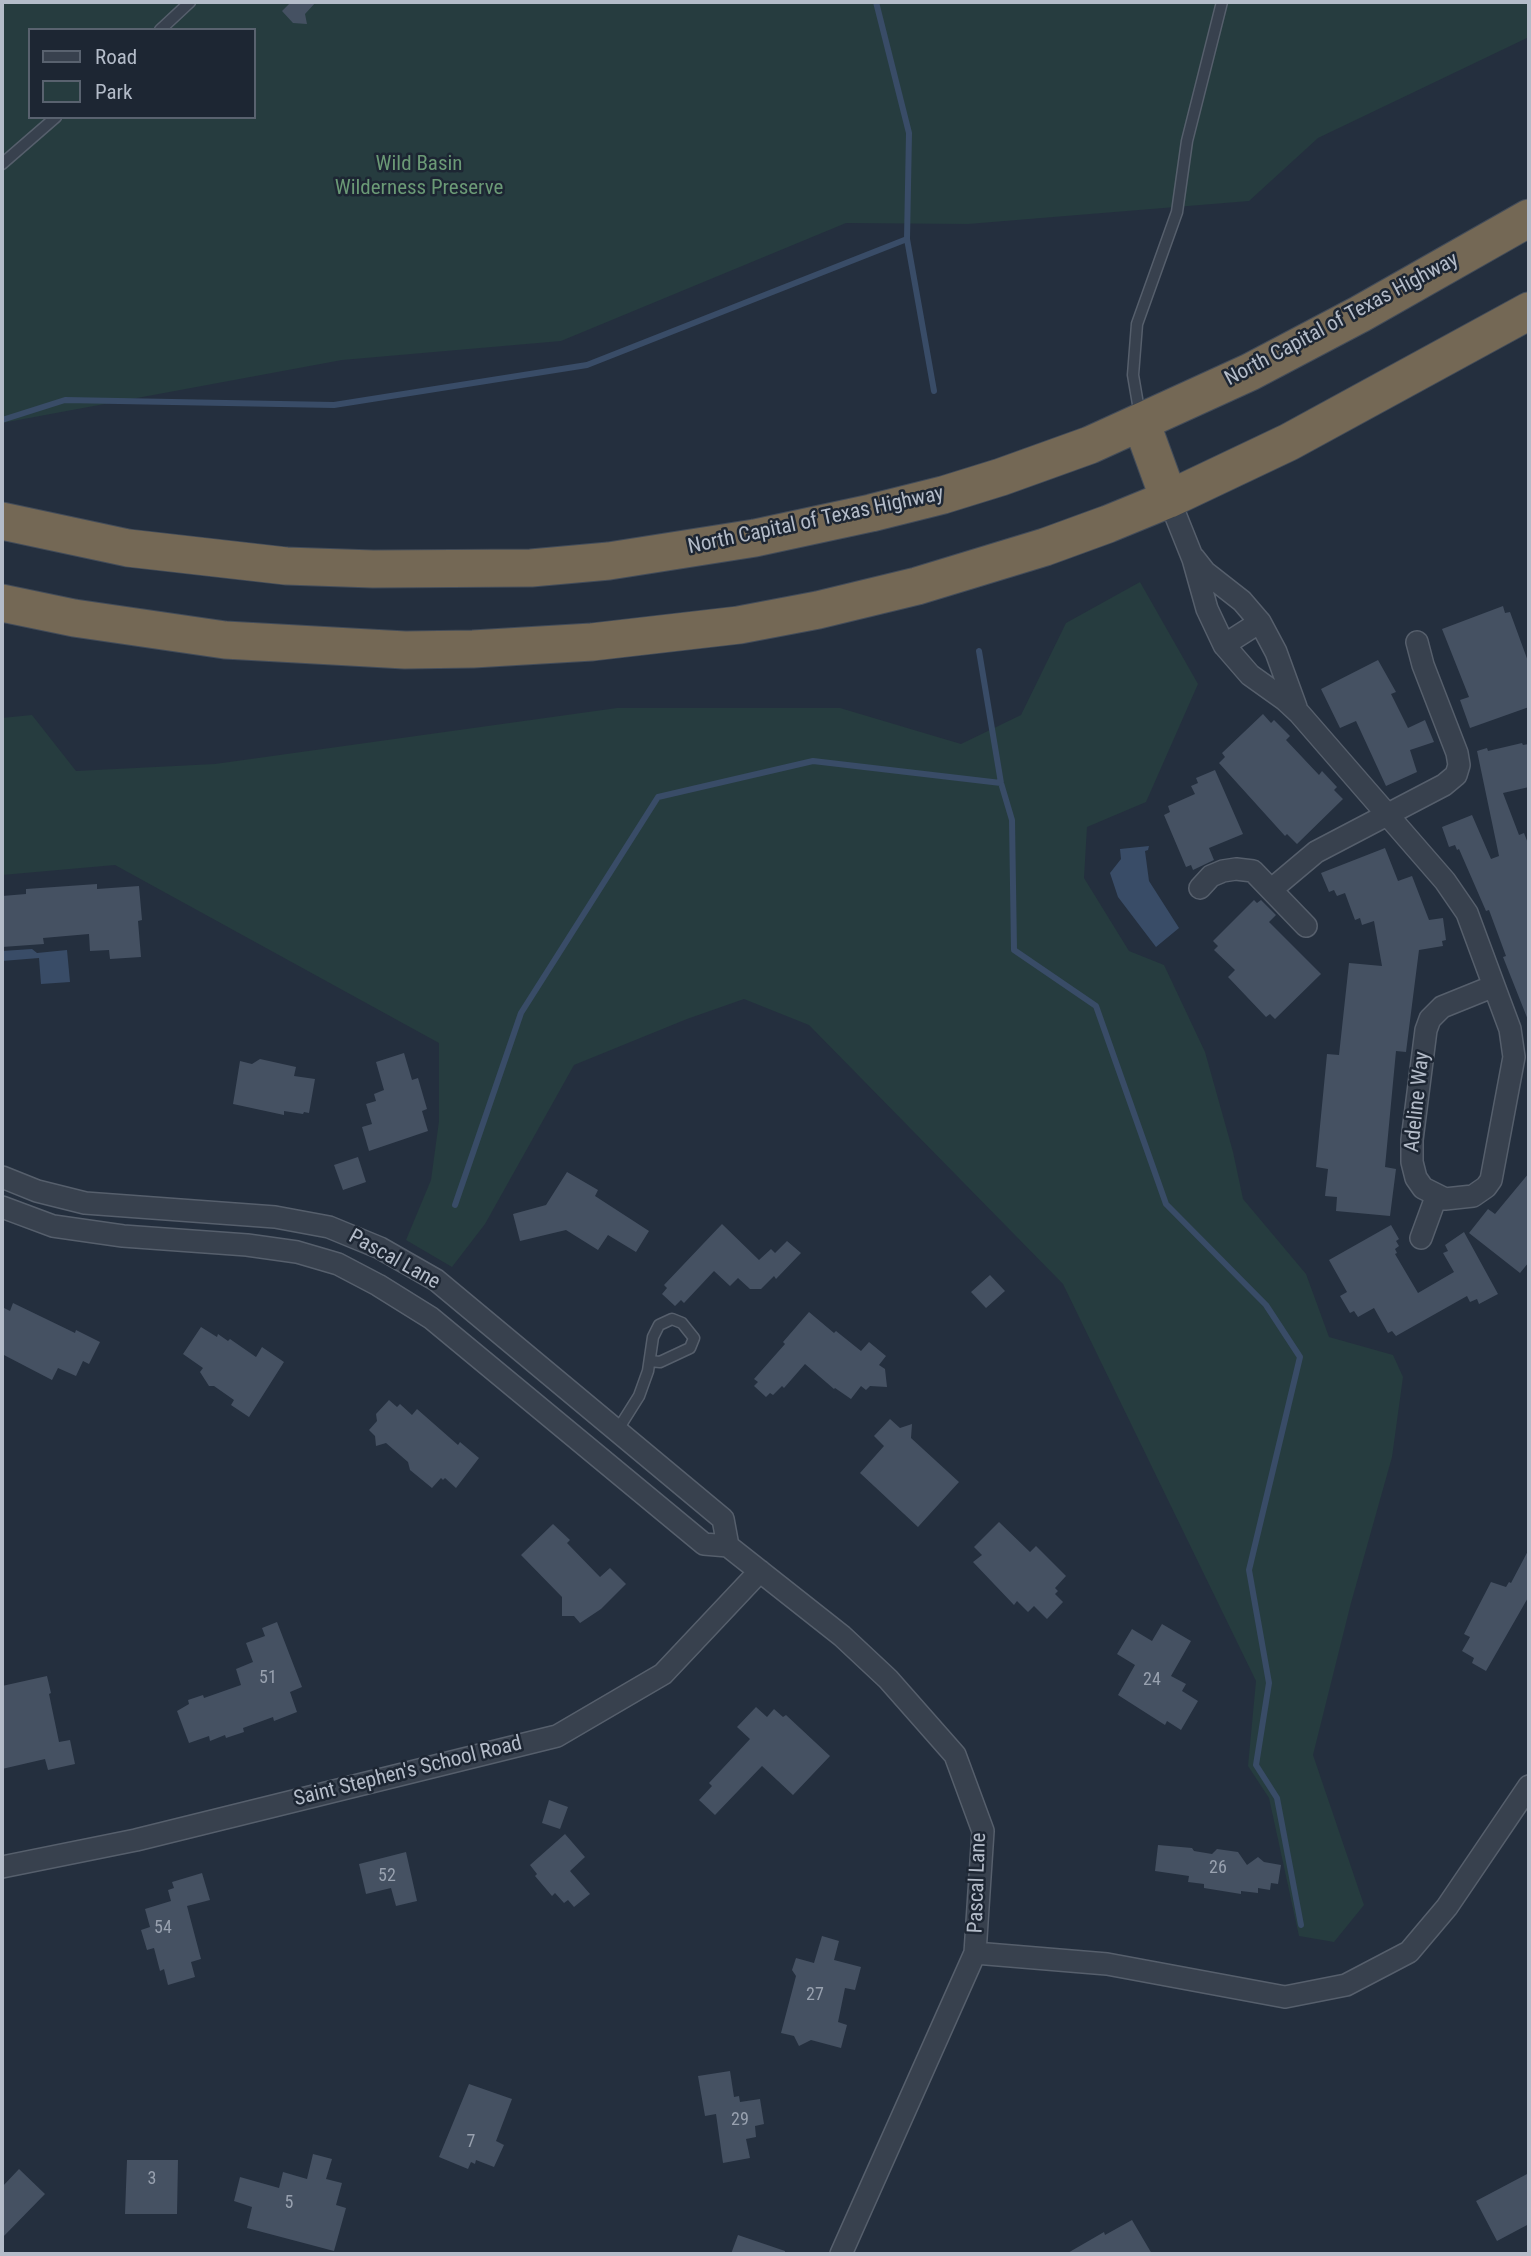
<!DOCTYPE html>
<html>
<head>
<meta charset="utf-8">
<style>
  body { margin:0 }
  #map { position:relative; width:1531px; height:2256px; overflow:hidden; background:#242f3e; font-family:"Roboto Condensed",sans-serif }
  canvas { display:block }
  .frame { position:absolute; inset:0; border:4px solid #b4bcc9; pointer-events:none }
  .legend { position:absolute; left:28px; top:28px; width:228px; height:91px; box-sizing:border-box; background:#1d2633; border:2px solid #59626f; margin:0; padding:9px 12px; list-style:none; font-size:21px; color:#b4bcc9 }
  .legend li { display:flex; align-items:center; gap:14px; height:35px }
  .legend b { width:35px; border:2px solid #59626f }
</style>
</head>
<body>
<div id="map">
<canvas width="1531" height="2256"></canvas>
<div class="frame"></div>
<ul class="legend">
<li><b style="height:9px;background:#38414e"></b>Road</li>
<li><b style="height:19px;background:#263c3f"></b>Park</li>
</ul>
</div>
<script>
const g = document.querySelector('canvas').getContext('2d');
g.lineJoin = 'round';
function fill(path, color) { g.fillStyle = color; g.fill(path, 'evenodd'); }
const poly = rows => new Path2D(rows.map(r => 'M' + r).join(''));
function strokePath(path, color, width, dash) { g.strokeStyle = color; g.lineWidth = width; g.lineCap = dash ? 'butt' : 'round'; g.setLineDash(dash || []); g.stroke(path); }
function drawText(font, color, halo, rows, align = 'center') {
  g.font = font + ' "Roboto Condensed",sans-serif'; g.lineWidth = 5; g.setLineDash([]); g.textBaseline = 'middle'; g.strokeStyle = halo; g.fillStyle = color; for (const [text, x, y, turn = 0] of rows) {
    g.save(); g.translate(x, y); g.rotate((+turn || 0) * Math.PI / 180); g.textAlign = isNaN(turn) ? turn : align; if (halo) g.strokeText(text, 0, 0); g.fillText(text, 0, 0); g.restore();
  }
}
const green = poly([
  [2,2,1529,2,1529,37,1318,138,1249,201,968,224,846,223,561,341,342,360,2,423],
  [30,30,254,30,254,117,30,117],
  [1140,582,1198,684,1146,802,1087,827,1084,878,1129,951,1164,965,1205,1052,1233,1152,1243,1199,1306,1274,1329,1337,1393,1355,1403,1377,1392,1457,1351,1603,1313,1755,1364,1905,1334,1942,1299,1936,1269,1798,1248,1766,1256,1681,1063,1284,809,1025,744,999,687,1019,574,1065,485,1224,452,1267,406,1240,431,1180,439,1121,439,1043,115,865,2,875,2,718,32,715,76,771,215,764,617,708,840,708,961,744,1021,715,1066,623]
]);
const water = poly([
  [1149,846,1148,850,1145,851,1149,881,1179,928,1156,947,1118,897,1110,873,1121,859,1120,849],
  [32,949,37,953,67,950,70,982,41,984,39,958,2,961,2,951]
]);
const stream = poly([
  [907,239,934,391],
  [2,420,65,400,334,405,587,365,907,239,909,133,876,2],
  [979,651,1001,783,1012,820,1014,950,1096,1006,1166,1204,1266,1305,1300,1357,1249,1570,1269,1683,1256,1765,1277,1798,1301,1925],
  [455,1205,521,1013,658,797,813,761,1001,783]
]);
const building = poly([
  [291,2,316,2,305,14,307,24,293,23,282,11],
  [1503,606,1505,613,1510,612,1529,664,1529,707,1470,728,1460,700,1469,697,1442,629],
  [1378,660,1396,692,1391,694,1408,728,1425,720,1434,742,1410,750,1417,772,1386,786,1356,721,1340,728,1321,689],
  [1263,714,1271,723,1274,720,1290,736,1286,740,1319,775,1322,771,1337,787,1334,790,1343,799,1297,844,1287,834,1285,836,1219,763,1225,757,1222,753],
  [1522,743,1523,745,1529,744,1529,787,1503,793,1519,835,1524,833,1529,846,1528,1020,1503,957,1506,956,1489,910,1486,911,1459,849,1457,850,1455,845,1449,847,1442,827,1472,815,1491,859,1499,856,1477,751,1487,748,1488,751],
  [1215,770,1243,834,1209,848,1214,860,1193,870,1191,865,1186,867,1164,815,1170,812,1168,806,1195,794,1191,786,1198,783,1196,778],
  [1385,848,1398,881,1412,876,1429,920,1443,918,1446,940,1442,941,1443,946,1419,950,1406,1052,1396,1051,1385,1167,1396,1169,1390,1216,1336,1211,1337,1197,1325,1196,1328,1169,1316,1167,1327,1054,1339,1055,1349,963,1382,966,1374,921,1362,925,1360,918,1355,920,1345,893,1337,896,1334,890,1329,892,1321,873],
  [97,884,97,889,139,886,142,920,138,921,141,957,110,959,109,950,90,951,89,934,43,938,44,944,2,947,2,896,26,894,26,889],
  [1254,900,1257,903,1261,900,1276,915,1269,922,1321,974,1275,1019,1270,1014,1266,1017,1228,977,1235,970,1214,950,1218,946,1213,941],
  [404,1053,412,1080,418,1078,427,1109,422,1111,428,1131,369,1151,362,1127,372,1124,366,1104,376,1101,374,1094,384,1090,376,1062],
  [260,1059,296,1067,294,1076,315,1079,309,1113,304,1112,303,1114,284,1111,284,1115,233,1104,240,1061,252,1064],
  [358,1157,366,1182,343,1190,334,1165],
  [567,1172,598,1190,595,1196,649,1231,636,1252,608,1235,598,1250,566,1230,520,1241,513,1214,546,1205],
  [1529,1173,1529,1262,1520,1273,1469,1233,1488,1209,1495,1214],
  [722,1224,759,1260,771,1249,775,1253,787,1241,801,1253,776,1279,774,1276,761,1289,750,1289,738,1278,730,1286,714,1271,684,1303,681,1300,675,1306,662,1294,667,1288,664,1285],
  [1391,1225,1399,1239,1396,1241,1399,1246,1395,1249,1397,1253,1395,1254,1418,1293,1454,1272,1443,1253,1448,1251,1445,1245,1464,1232,1498,1294,1479,1304,1477,1299,1470,1302,1467,1296,1396,1336,1392,1331,1388,1333,1374,1308,1358,1317,1354,1311,1350,1313,1340,1296,1347,1292,1329,1260],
  [990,1275,1005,1291,986,1308,971,1292],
  [13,1303,75,1333,76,1330,100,1342,89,1364,83,1361,76,1376,58,1368,52,1380,2,1354,2,1307,10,1311],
  [809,1312,834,1333,836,1331,861,1351,869,1342,886,1356,879,1365,885,1369,887,1387,870,1386,866,1390,861,1386,851,1399,835,1388,834,1389,805,1364,784,1388,782,1386,773,1395,770,1393,766,1397,754,1386,758,1382,754,1379,785,1344,783,1342],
  [201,1327,217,1337,218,1334,228,1341,230,1339,256,1357,262,1347,284,1362,249,1417,231,1405,234,1400,214,1386,209,1386,200,1372,203,1368,183,1354],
  [389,1400,397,1407,400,1404,412,1415,417,1409,458,1445,460,1442,479,1458,456,1488,445,1478,443,1480,441,1478,432,1488,410,1470,408,1462,386,1443,376,1446,375,1436,369,1430,377,1421,376,1414],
  [890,1419,900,1428,912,1424,911,1438,959,1482,918,1527,860,1473,884,1446,874,1436],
  [999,1522,1030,1552,1036,1546,1066,1576,1055,1588,1058,1591,1055,1594,1063,1602,1047,1619,1034,1606,1028,1612,1017,1601,1014,1605,973,1562,982,1555,974,1547],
  [553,1524,570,1540,567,1543,600,1577,610,1568,626,1584,601,1609,580,1623,574,1616,562,1616,562,1597,521,1555],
  [1529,1549,1529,1596,1486,1671,1472,1663,1474,1658,1462,1651,1470,1637,1464,1634,1491,1582,1506,1587,1509,1582,1511,1583],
  [277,1622,302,1687,290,1692,297,1712,274,1721,273,1717,243,1728,244,1732,226,1738,225,1735,210,1741,209,1736,189,1743,177,1711,189,1704,188,1700,203,1695,204,1698,241,1685,236,1669,253,1662,246,1643,265,1636,262,1628],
  [1162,1624,1191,1641,1171,1676,1186,1684,1182,1691,1198,1701,1181,1730,1167,1721,1165,1725,1118,1695,1135,1665,1117,1654,1132,1629,1152,1641],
  [47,1676,51,1693,49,1694,59,1742,70,1740,75,1764,48,1770,45,1759,2,1769,2,1686],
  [756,1707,767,1717,774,1709,783,1717,786,1715,830,1756,793,1795,762,1766,715,1815,699,1800,712,1786,709,1783,750,1739,737,1727],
  [549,1800,568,1807,560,1829,542,1823],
  [565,1834,585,1857,570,1871,590,1894,574,1907,568,1900,564,1903,555,1893,552,1896,535,1876,537,1874,530,1865],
  [1158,1845,1192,1848,1194,1851,1212,1854,1217,1849,1238,1852,1247,1865,1258,1857,1264,1862,1281,1865,1278,1884,1271,1883,1270,1890,1258,1888,1258,1893,1241,1891,1241,1894,1204,1888,1204,1884,1188,1882,1189,1876,1155,1871],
  [406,1852,417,1901,396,1906,391,1888,366,1894,359,1864],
  [202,1873,210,1900,187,1906,201,1959,191,1962,195,1977,168,1985,164,1969,160,1971,154,1948,147,1950,141,1930,150,1927,145,1909,171,1901,168,1890,174,1888,172,1882],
  [822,1936,839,1941,834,1960,861,1967,855,1990,845,1988,838,2022,847,2025,841,2048,811,2040,799,2046,794,2036,781,2033,796,1976,792,1970,796,1958,814,1963],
  [730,2071,734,2097,739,2096,740,2102,760,2099,764,2124,755,2126,756,2137,746,2139,750,2158,723,2163,716,2114,705,2116,698,2076],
  [469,2084,512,2099,496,2141,504,2145,494,2167,476,2160,475,2164,471,2162,468,2169,439,2157],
  [313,2154,332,2159,326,2179,342,2183,336,2205,346,2208,334,2251,247,2228,252,2207,234,2201,240,2177,279,2188,283,2172,307,2179],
  [127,2160,178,2160,177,2214,125,2214],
  [19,2169,45,2194,2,2238,2,2187],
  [1529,2173,1529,2224,1497,2241,1476,2201],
  [1132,2220,1152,2254,1066,2254,1104,2232,1105,2235],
  [738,2235,785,2251,785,2254,731,2254]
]);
const lane = poly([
  [160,30,190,2],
  [2,164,56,117],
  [1140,416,1133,375,1137,324,1177,212,1187,141,1222,2],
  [617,1431,639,1396,648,1371,653,1337,659,1325,672,1319,682,1323,694,1338,690,1348,660,1362,650,1361]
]);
const street = poly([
  [1169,499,1193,559,1207,609,1224,645,1250,675,1285,700,1299,713,1445,881,1467,913,1494,986,1510,1029,1514,1057,1491,1180,1486,1187,1473,1196,1445,1199,1423,1188,1416,1178,1412,1162,1412,1140,1426,1030,1430,1019,1442,1007,1494,986],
  [1194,558,1205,572,1242,601,1260,622,1276,652,1296,707],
  [1224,645,1260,622],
  [1200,888,1211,876,1223,871,1236,869,1253,871,1306,926],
  [1272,889,1316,852,1444,785,1456,775,1459,765,1457,753,1423,665,1417,642],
  [2,1177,37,1191,85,1203,275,1217,329,1227,380,1248,436,1280,723,1519,728,1546],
  [2,1207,53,1226,123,1236,247,1245,297,1252,338,1264,378,1285,431,1318,704,1544,728,1546,842,1636,888,1679,955,1755,983,1831,975,1953,841,2254],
  [1421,1238,1436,1197],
  [2,1867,136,1840,557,1736,663,1674,760,1571],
  [975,1953,1107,1964,1285,1997,1346,1985,1409,1952,1447,1907,1529,1786]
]);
const highway = poly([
  [1141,422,1169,499],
  [2,521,128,548,286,566,373,569,531,568,609,561,755,538,871,513,943,495,1001,477,1090,445,1250,372,1360,314,1529,218],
  [2,603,74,618,225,640,405,650,473,649,592,642,739,625,818,610,917,586,1045,547,1108,524,1169,499,1289,442,1529,311]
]);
const numberNames = [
  ["51",268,1678],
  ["24",1152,1680],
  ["26",1218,1868],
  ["52",387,1876],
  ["54",163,1928],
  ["27",815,1995],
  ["29",740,2120],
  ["7",471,2142],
  ["3",152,2179],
  ["5",289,2203]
];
const parkNames = [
  ["Wild Basin",419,165],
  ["Wilderness Preserve",419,189]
];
const streetNames = [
  ["North Capital of Texas Highway",1342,320,-28],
  ["North Capital of Texas Highway",816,521,-12],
  ["Adeline Way",1418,1102,-84],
  ["Pascal Lane",394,1260,29],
  ["Saint Stephen's School Road",408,1772,-14],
  ["Pascal Lane",978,1883,-88]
];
fill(green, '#263c3f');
fill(water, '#394c67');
strokePath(stream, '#394c67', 6);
fill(building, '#455162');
strokePath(lane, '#565f6c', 13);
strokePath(street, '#565f6c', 24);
strokePath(highway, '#434c59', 39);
strokePath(lane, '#38414e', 10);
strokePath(street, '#38414e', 21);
strokePath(highway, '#746855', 37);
drawText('18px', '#98a1af', null, numberNames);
drawText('21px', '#6b9a76', '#1d2633', parkNames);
drawText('21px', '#b4bcc9', '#1d2633', streetNames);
</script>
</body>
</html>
